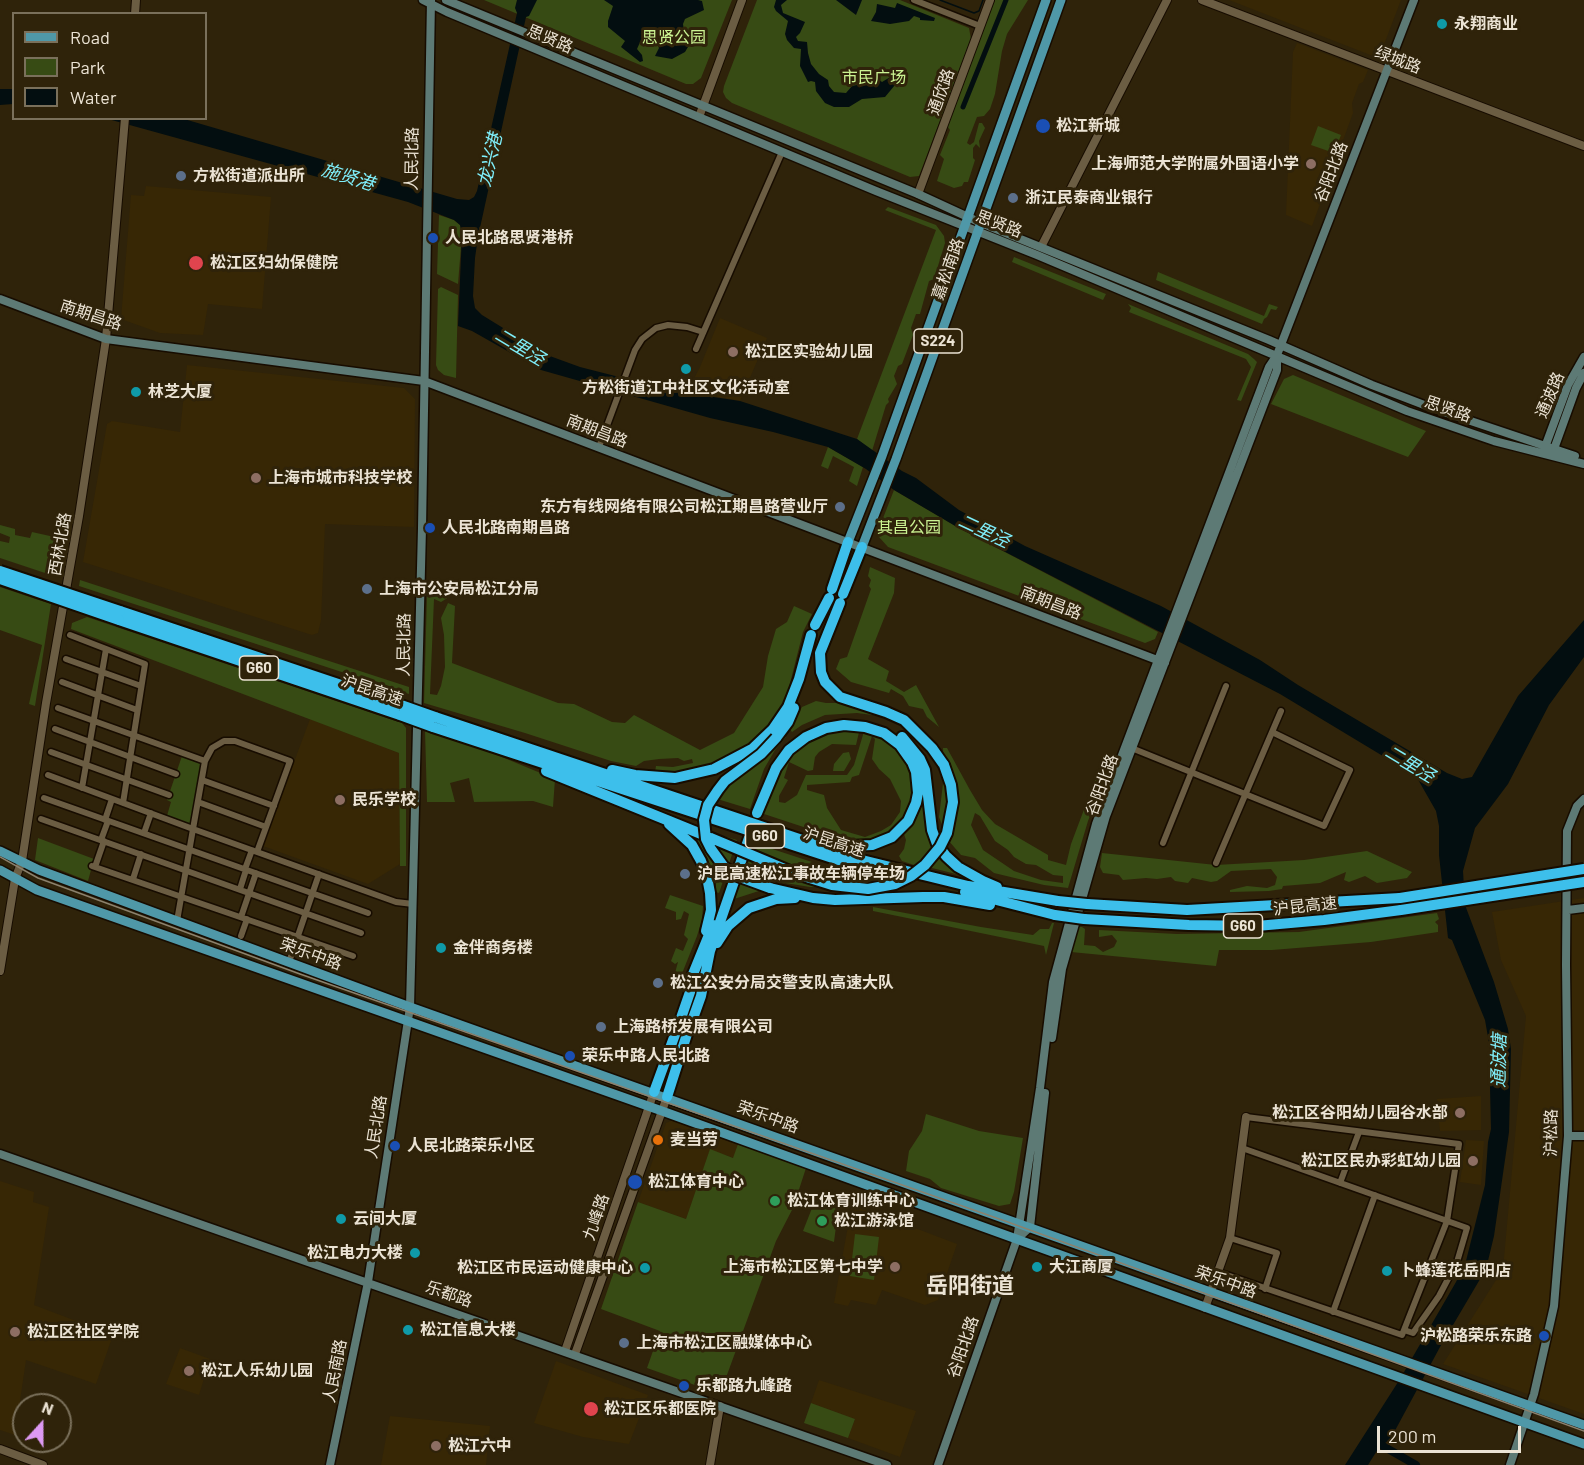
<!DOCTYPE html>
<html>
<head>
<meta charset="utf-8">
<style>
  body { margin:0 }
  #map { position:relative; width:1584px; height:1465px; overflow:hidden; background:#2f230a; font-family:Barlow,sans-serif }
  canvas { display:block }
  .legend { position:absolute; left:12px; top:12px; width:195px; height:108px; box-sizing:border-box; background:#2f230a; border:2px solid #7a705b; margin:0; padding:8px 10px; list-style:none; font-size:18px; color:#ebe3d4 }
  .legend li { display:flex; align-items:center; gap:12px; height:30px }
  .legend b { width:30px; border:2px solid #7a705b }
  .north { position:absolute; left:12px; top:1393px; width:60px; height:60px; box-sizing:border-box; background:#2f230a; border:2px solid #7a705b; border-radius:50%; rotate:21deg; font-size:16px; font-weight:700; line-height:24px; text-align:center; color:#ebe3d4 }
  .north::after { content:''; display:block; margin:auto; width:21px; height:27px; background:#dd99f3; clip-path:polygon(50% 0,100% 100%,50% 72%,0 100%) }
  .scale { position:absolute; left:1377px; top:1426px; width:144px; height:27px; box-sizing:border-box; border:3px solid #ebe3d4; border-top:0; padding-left:8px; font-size:18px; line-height:21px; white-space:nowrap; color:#ebe3d4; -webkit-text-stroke:4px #2f230a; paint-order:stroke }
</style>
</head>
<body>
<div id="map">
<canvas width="1584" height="1465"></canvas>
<ul class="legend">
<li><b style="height:8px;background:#4f98a8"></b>Road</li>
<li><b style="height:16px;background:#374b14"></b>Park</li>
<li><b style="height:16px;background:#030e10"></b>Water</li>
</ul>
<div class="north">N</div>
<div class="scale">200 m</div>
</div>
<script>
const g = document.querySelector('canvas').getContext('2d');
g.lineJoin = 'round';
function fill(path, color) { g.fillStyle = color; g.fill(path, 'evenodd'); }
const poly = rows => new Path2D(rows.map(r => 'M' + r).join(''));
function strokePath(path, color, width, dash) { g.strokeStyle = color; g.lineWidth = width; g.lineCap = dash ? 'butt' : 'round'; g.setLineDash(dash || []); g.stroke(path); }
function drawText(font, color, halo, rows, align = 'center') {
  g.font = font + ' Barlow,"Noto Sans SC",sans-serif'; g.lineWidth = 6; g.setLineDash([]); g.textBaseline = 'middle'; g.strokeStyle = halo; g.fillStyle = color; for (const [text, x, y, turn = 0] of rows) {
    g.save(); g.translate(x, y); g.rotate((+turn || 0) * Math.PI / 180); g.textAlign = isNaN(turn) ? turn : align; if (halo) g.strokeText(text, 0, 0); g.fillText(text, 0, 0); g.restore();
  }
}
const built = poly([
  [1229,0,1401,0,1380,55,1373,56],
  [1297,43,1368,70,1363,82,1359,84,1352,103,1353,113,1312,226,1286,215,1293,52],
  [146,186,271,197,262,309,208,304,203,335,160,333,121,319,131,195,144,196],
  [720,318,767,338,740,401,714,396,686,394,700,367],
  [187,365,404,388,415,399,414,527,325,524,321,620,318,633,312,635,83,562,107,424,112,421,180,432],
  [310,719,399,753,400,864,368,884,263,846],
  [1584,898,1584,1414,1443,1364,1503,1269,1526,1016,1501,960,1492,912],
  [1481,1096,1481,1130,1440,1131,1437,1099],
  [673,1120,738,1144,734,1158,710,1150,686,1219,638,1202,666,1123],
  [1466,1140,1484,1141,1481,1185,1460,1182],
  [0,1181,34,1192,33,1202,49,1207,34,1305,113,1335,96,1384,26,1360,15,1435,0,1430],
  [852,1204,957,1244,938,1300,925,1305,882,1290,876,1305,851,1300,848,1306,834,1303],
  [180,1348,210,1359,199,1395,166,1384],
  [556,1361,648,1395,629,1444,583,1437,534,1423],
  [819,1380,916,1411,900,1457,848,1438,855,1419,811,1403],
  [390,1416,490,1426,486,1465,381,1465]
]);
const green = poly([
  [484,0,732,0,701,78,693,84,686,84],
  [757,0,900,0,969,28,971,39,919,176,910,177,732,103,726,98,723,92,724,86],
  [995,0,1028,0,1007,34,1002,51,995,94,990,109,984,116,977,117,967,143,970,145,974,142,979,123,982,123,985,128,979,141,980,148,976,144,973,148,973,158,975,160,968,182,964,182,962,186,954,188,937,181,944,159,940,155,950,130,947,126],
  [1318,126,1341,135,1334,153,1311,145],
  [888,207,936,225,944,236,945,243,934,279,929,281,920,314,916,314,911,328,913,335,902,364,898,366,894,376,897,384,888,399,889,402,886,405,872,451,857,439,936,230,885,210],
  [439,215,454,220,460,225,462,234,458,284,437,274],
  [1014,257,1106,294,1103,300,1012,262],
  [1158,272,1264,316,1269,304,1278,307,1276,310,1271,309,1267,317,1264,319,1262,324,1156,280],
  [441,287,458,295,456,378,444,375,438,370,436,365,438,289],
  [1128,304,1248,354,1254,359,1257,362,1241,401,1237,400,1251,367,1246,359,1129,312,1131,308],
  [1293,375,1426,431,1408,457,1271,404,1284,379],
  [828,447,863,467,857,486,849,481,854,467,833,456,828,469,821,466],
  [894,490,957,527,1158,632,1155,639,1145,643,888,547,879,537,878,531],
  [0,525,15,529,15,535,30,538,32,532,59,538,54,576,0,558,0,541,9,543,10,537,0,533],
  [870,567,895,578,894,593,868,659,889,671,886,681,904,692,916,685,939,727,927,717,923,709,909,706,903,696,891,689,889,693,851,682,836,669,840,659,847,657,871,589,869,586,871,580,868,576],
  [80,580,409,687,409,694,79,586],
  [0,587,51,604,35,706,29,704,42,645,0,630],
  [427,594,449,597,441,602,434,599,430,694,437,695,441,686,445,667,444,635,441,618,448,603,455,606,452,663,558,703,574,704,612,722,625,723,634,715,700,750,734,733,763,687,768,656,776,629,787,622,794,606,812,614,803,632,785,703,776,718,753,743,720,762,686,771,670,773,655,772,656,766,673,767,693,763,692,759,684,761,678,758,659,759,644,761,636,766,611,761,525,733,424,703],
  [87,617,402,723,406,728,406,866,400,866,400,864,399,753,71,629,72,623],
  [816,701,826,703,841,703,881,713,880,716,857,713,825,715,802,725,792,732,790,729,802,707],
  [860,728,856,745,832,744,819,752,815,757,813,770,808,771,789,762,784,778,788,780,779,796,779,802,785,803,797,795,806,775,847,775,854,765,865,728,890,739,911,766,916,789,905,819,877,840,849,842,761,813,772,781,790,750,828,729],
  [872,736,875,739,872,759,879,769,890,779,901,801,900,812,891,825,881,831,865,837,841,830,827,808,824,795,807,790,807,785,850,782,852,777,859,775],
  [425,730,473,745,555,779,553,807,533,801,474,802,469,778,450,783,455,802,427,802],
  [784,735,786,737,775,750,764,769,750,809,714,798],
  [943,748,947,748,970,790,982,810,995,824,1048,855,1048,860,1066,865,1071,844,1097,775,1105,778,1088,821,1068,888,1044,885,994,873,975,858,961,855,948,840,939,817,944,775],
  [975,813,980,816,995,841,1008,850,1014,857,1026,864,1036,865,1053,875,1063,876,1063,883,1041,880,1014,871,983,850,971,825],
  [849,752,851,759,844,771,833,771,834,764,843,753],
  [183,753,205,761,193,829,166,819,171,802,167,800],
  [921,786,935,848,917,866,902,861,899,856,904,849,906,840,903,831],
  [694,834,717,842,720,835,737,840,719,893,716,892,716,883,708,859],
  [38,838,94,859,88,881,35,860],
  [751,842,873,882,857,883,835,880,827,887,810,887,773,881,762,890,734,899],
  [1367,851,1412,872,1407,878,1377,883,1365,876,1349,882,1344,880,1346,872,1320,883,1283,886,1282,889,1269,891,1230,892,1230,890,1247,886,1267,888,1275,885,1277,877,1271,869,1231,871,1217,881,1211,882,1192,878,1188,883,1175,881,1171,877,1157,879,1146,878,1123,880,1119,875,1103,873,1100,867,1102,853,1216,865,1304,860],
  [940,853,961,872,960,875,928,867],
  [670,895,703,906,702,920,697,936,677,986,672,984,678,962,675,964,671,961,676,948,683,951,688,939,684,935,689,914,684,911,681,919,676,920,676,912,665,908],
  [873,907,981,927,1033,935,1040,929,1049,929,1052,923,1054,923,1046,955,1044,946,873,911],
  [1437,913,1439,919,1435,922,1438,925,1438,932,1371,942,1272,950,1219,950,1216,966,1071,952,1074,927,1082,927,1085,929,1084,945,1095,946,1103,952,1114,947,1117,941,1112,935,1099,937,1099,930,1177,934,1299,932],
  [926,1114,979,1131,1023,1138,1014,1192,1010,1204,999,1206,941,1188,930,1179,906,1171,909,1151,922,1131],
  [738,1144,806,1168,793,1208,776,1241,720,1394,647,1368,660,1331,601,1309,638,1202,686,1219,710,1149,733,1158],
  [822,1196,835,1201,838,1211,834,1242,803,1231,816,1198],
  [855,1234,879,1237,874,1280,850,1276],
  [811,1403,855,1419,848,1438,804,1423]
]);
const water = poly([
  [517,0,537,0,529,16,526,17,478,237,475,258,473,296,475,308,482,315,547,355,580,367,674,391,740,401,857,439,902,471,916,478,959,510,1025,546,1161,606,1260,660,1298,685,1447,773,1462,779,1472,777,1518,696,1584,620,1584,657,1549,705,1508,784,1475,828,1463,871,1465,905,1494,982,1508,1029,1511,1049,1509,1132,1494,1236,1486,1269,1440,1347,1391,1438,1378,1449,1368,1465,1345,1465,1400,1379,1456,1282,1466,1261,1485,1185,1488,1142,1491,1129,1490,1087,1492,1060,1485,1020,1452,940,1448,938,1439,855,1439,826,1436,811,1416,776,1280,694,957,527,894,490,866,469,828,447,773,432,710,418,541,370,472,331,458,326,462,234,460,225,454,220,408,202,108,119,184,119,457,199,469,200,474,197,477,191,517,13,515,8],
  [604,0,698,0,702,1,704,10,685,19,683,24,684,31,691,42,685,52,672,59,655,56,659,48,656,40,649,37,641,40,637,49,642,55,643,61,640,62,621,47,625,41,608,27,608,21,613,6],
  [776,0,787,0,781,5,783,13,805,22,800,33,796,37,798,41,807,42,808,53,811,64,819,74,828,80,829,86,834,92,846,93,852,86,866,83,876,77,882,82,892,76,898,80,905,79,907,82,895,85,885,97,862,99,849,107,834,107,825,103,816,91,815,82,811,81,808,82,800,66,801,49,794,48,787,40,785,34,788,21,776,11,774,7],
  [836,0,862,0,856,15],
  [897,3,935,18,934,21,920,20,920,18,914,16,909,21,890,24,871,21,876,12,877,4,895,8],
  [0,89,13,89,13,104,0,105]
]);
const stream = poly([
  [940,0,974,13,979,11,983,0]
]);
const canal = poly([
  [963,107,1006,0]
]);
const river = poly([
  [1374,1441,1416,1465]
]);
const minor = poly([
  [914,0,980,26],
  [696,349,782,152],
  [599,447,635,350,642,339,656,328,668,325,687,327,703,332],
  [70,635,145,664,123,803],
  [66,659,141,686],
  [62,682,137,710],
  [58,708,205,761,193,829,396,902,413,904],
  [55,729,176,774],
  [1129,747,1324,826,1350,770,1272,732],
  [51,752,169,795],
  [205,761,212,748,224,741,235,741,290,761,257,852],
  [48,775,193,829,177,921],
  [202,780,274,806],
  [82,788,106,649],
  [44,798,368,913],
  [198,802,266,827],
  [41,819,361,933],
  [105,820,112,799],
  [144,833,151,813],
  [101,840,108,821],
  [1163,843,1226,686],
  [1216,863,1281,711],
  [92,866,353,956],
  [95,867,104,841],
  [245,869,252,850],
  [133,879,141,854],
  [240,889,246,870],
  [241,917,256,873],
  [241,936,247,919],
  [289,962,319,874],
  [1242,1148,1467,1228,1457,1262,1439,1296,1413,1333,1404,1330],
  [1340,1183,1359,1132],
  [1230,1238,1277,1253,1265,1289],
  [1218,1272,1402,1335,1447,1221,1459,1144,1246,1117],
  [1333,1312,1375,1195]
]);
const tertiary = poly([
  [1202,0,1584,146],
  [135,14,136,0],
  [699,117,742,0],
  [918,194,990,0],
  [1041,247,1167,0],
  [0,971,15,879,22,861,46,703,79,516,106,339,125,118],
  [1205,1308,1230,1238,1246,1117],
  [565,1351,654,1092],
  [575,1354,667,1097],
  [0,1449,43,1465],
  [710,1465,720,1406]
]);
const secondary = poly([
  [423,0,447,12,876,191,1037,255,1407,411,1494,441,1584,464],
  [446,0,918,194,981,223,1269,340,1372,385,1432,408,1575,456],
  [0,299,106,339,424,381,1165,663],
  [1545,447,1568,385,1584,357],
  [1554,449,1576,388,1584,373],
  [1568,910,1584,908],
  [1052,1038,1062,969,1106,816,1277,370,1277,355],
  [1568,1136,1584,1136],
  [0,1154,887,1465],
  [1017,1239,1030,1227,1045,1093],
  [330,1465,368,1282,410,1007,422,528,431,0],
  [938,1465,1017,1239,1040,1088,1053,982,1096,824,1269,367,1277,355,1414,0],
  [1510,1465,1534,1394,1554,1306,1568,1136,1566,965,1567,831,1577,806,1584,799]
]);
const primary = poly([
  [848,542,882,456,1046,0],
  [862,547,896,459,1061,0],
  [0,851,39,870,410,1007,1584,1425],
  [0,870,37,890,662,1111,1584,1444]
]);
const motorway = poly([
  [832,589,848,542],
  [843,594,862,547],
  [840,603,820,653,821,672,825,682,840,697,886,712,904,720,932,748,944,765],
  [120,611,401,705],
  [119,620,400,715],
  [815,625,829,598],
  [435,717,862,860,968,886,1058,901],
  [433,727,860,867,891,875],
  [902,737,920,759,925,770,932,830,937,844,946,856,958,867,983,881,997,887],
  [776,738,788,722,794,708],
  [612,770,635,775,675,778,714,769,752,749,773,729,788,707,799,679,811,635],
  [546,771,711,838],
  [757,813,776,768,789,750,806,737,826,728,844,725,865,727,884,733,900,745,912,762,916,772,918,793,916,803,908,821,892,837,872,845,849,846,825,841],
  [669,824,692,845,701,861,707,877,710,893,711,910,706,931],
  [770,888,813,898,835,900,923,897,944,897,990,905],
  [965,892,1055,915],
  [1087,904,1187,910,1400,898],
  [1084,919,1189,925,1257,926,1324,920,1401,910],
  [717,943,728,926,749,908,776,899,795,898],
  [680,1021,690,992,691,979,713,925],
  [691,1024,701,996,710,951,749,838],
  [654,1092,677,1029],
  [667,1097,687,1034]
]);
const tram = poly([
  [0,857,38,878,300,974,1005,1221,1584,1431]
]);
const motorwayBridge = poly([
  [0,571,120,611],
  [0,579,119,620],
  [401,705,435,717],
  [400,715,433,727],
  [711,838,797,874,832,885,868,889,895,884,911,876,925,865,940,847,947,833,953,802,951,785,944,765],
  [770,888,740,877,724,867,711,849,706,839,704,820,708,805,718,790,725,781,761,754,776,738],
  [1400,898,1584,869],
  [1058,901,1087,904],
  [1401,910,1584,882],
  [1055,915,1084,919]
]);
const markers = [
  [1442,24,6,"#0f9aa8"],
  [1043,126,8,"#1a4fb4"],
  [1311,164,6,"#8d6e63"],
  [181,176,6,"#5c6f8a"],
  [1013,198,6,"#5c6f8a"],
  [433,238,6,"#1a4fb4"],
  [196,263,8,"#e0444e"],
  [733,352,6,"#8d6e63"],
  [686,369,6,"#0f9aa8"],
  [136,392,6,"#0f9aa8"],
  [256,478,6,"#8d6e63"],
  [840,507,6,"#5c6f8a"],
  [430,528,6,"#1a4fb4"],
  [367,589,6,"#5c6f8a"],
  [340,800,6,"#8d6e63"],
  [685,874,6,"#5c6f8a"],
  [441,948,6,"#0f9aa8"],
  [658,983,6,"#5c6f8a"],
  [601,1027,6,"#5c6f8a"],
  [570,1056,6,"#1a4fb4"],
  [1460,1113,6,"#8d6e63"],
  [658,1140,6,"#e8710a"],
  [395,1146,6,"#1a4fb4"],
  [1473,1161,6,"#8d6e63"],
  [635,1182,8,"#1a4fb4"],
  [775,1201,6,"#2e9e5b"],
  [341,1219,6,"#0f9aa8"],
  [822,1221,6,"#2e9e5b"],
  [415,1253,6,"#0f9aa8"],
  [895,1267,6,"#8d6e63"],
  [1037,1267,6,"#0f9aa8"],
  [645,1268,6,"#0f9aa8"],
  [1387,1271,6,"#0f9aa8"],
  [408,1330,6,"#0f9aa8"],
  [15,1332,6,"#8d6e63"],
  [1544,1336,6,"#1a4fb4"],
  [624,1343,6,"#5c6f8a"],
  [189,1371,6,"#8d6e63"],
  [684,1386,6,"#1a4fb4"],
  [591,1409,8,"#e0444e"],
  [436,1446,6,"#8d6e63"]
];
const shields = [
  [938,341,48],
  [259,668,39],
  [765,836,39],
  [1243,926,39]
];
const shieldNames = [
  ["S224",938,341],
  ["G60",259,668],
  ["G60",765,836],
  ["G60",1243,926]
];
const poiNames = [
  ["永翔商业",1454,24],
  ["松江新城",1056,126],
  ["上海师范大学附属外国语小学",1299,164,"right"],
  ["方松街道派出所",193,176],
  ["浙江民泰商业银行",1025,198],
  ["人民北路思贤港桥",445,238],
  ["松江区妇幼保健院",210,263],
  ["松江区实验幼儿园",745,352],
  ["方松街道江中社区文化活动室",686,388,"center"],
  ["林芝大厦",148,392],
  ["上海市城市科技学校",268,478],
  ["东方有线网络有限公司松江期昌路营业厅",828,507,"right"],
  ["人民北路南期昌路",442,528],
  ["上海市公安局松江分局",379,589],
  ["民乐学校",352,800],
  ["沪昆高速松江事故车辆停车场",697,874],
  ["金伴商务楼",453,948],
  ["松江公安分局交警支队高速大队",670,983],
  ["上海路桥发展有限公司",613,1027],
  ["荣乐中路人民北路",582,1056],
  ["松江区谷阳幼儿园谷水部",1448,1113,"right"],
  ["麦当劳",670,1140],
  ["人民北路荣乐小区",407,1146],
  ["松江区民办彩虹幼儿园",1461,1161,"right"],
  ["松江体育中心",648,1182],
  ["松江体育训练中心",787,1201],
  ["云间大厦",353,1219],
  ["松江游泳馆",834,1221],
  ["松江电力大楼",403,1253,"right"],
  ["上海市松江区第七中学",883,1267,"right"],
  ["大江商厦",1049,1267],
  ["松江区市民运动健康中心",633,1268,"right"],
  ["卜蜂莲花岳阳店",1399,1271],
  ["松江信息大楼",420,1330],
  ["松江区社区学院",27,1332],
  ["沪松路荣乐东路",1532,1336,"right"],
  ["上海市松江区融媒体中心",636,1343],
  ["松江人乐幼儿园",201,1371],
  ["乐都路九峰路",696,1386],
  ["松江区乐都医院",604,1409],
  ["松江六中",448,1446]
];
const parkNames = [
  ["思贤公园",674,38],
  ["市民广场",874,78],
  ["其昌公园",909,528]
];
const streetNames = [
  ["思贤路",550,39,23],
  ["绿城路",1398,60,21],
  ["通欣路",941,92,-70],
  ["人民北路",412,159,-89],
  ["谷阳北路",1331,172,-69],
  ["思贤路",999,224,21],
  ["嘉松南路",948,269,-70],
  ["南期昌路",91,315,18],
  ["通波路",1550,395,-67],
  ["思贤路",1448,409,19],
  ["南期昌路",597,431,21],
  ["西林北路",60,544,-80],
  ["南期昌路",1051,603,21],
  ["人民北路",404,645,-89],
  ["沪昆高速",372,690,19],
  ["谷阳北路",1102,785,-70],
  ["沪昆高速",834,842,18],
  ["沪昆高速",1305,906,-6],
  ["荣乐中路",311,954,20],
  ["荣乐中路",768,1117,20],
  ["人民北路",376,1127,-81],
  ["沪松路",1551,1133,-89],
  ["九峰路",596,1217,-71],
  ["荣乐中路",1226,1282,20],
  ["乐都路",449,1294,19],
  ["谷阳北路",963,1347,-71],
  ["人民南路",335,1371,-79]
];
const waterNames = [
  ["龙兴港",490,160,-77],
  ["施贤港",348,177,17],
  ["二里泾",520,347,31],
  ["二里泾",984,531,25],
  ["二里泾",1410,764,31],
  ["通波塘",1499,1061,-89]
];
const districtNames = [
  ["岳阳街道",970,1286]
];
fill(built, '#372705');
fill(green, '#374b14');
fill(water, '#030e10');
strokePath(stream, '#030e10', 1.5);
strokePath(canal, '#030e10', 5);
strokePath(river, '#030e10', 8);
strokePath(minor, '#170c00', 9);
strokePath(tertiary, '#170c00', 10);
strokePath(secondary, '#170c00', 11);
strokePath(primary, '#170c00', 12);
strokePath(motorway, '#170c00', 14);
strokePath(minor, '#6b5d43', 6);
strokePath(tertiary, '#6b5d43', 8);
strokePath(secondary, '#5d7a75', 8);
strokePath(primary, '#4f98a8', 9);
strokePath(motorway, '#3dbfeb', 10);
strokePath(tram, '#8b816d', 1.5);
strokePath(motorwayBridge, '#170c00', 14, []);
strokePath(motorwayBridge, '#3dbfeb', 10);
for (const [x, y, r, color] of markers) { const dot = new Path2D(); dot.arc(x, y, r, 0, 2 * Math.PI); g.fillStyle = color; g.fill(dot); strokePath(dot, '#2f230a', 2); }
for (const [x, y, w] of shields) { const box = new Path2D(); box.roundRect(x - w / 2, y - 12, w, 24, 4.5); g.fillStyle = '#2f230a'; g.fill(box); strokePath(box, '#ebe3d4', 1.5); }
drawText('bold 15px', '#ebe3d4', null, shieldNames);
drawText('bold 16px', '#ebe3d4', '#2f230a', poiNames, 'left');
drawText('16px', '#cbf392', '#2f230a', parkNames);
drawText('16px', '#ebe3d4', '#2f230a', streetNames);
drawText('italic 18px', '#7feffb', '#2f230a', waterNames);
drawText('bold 22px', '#ebe3d4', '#2f230a', districtNames);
</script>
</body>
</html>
